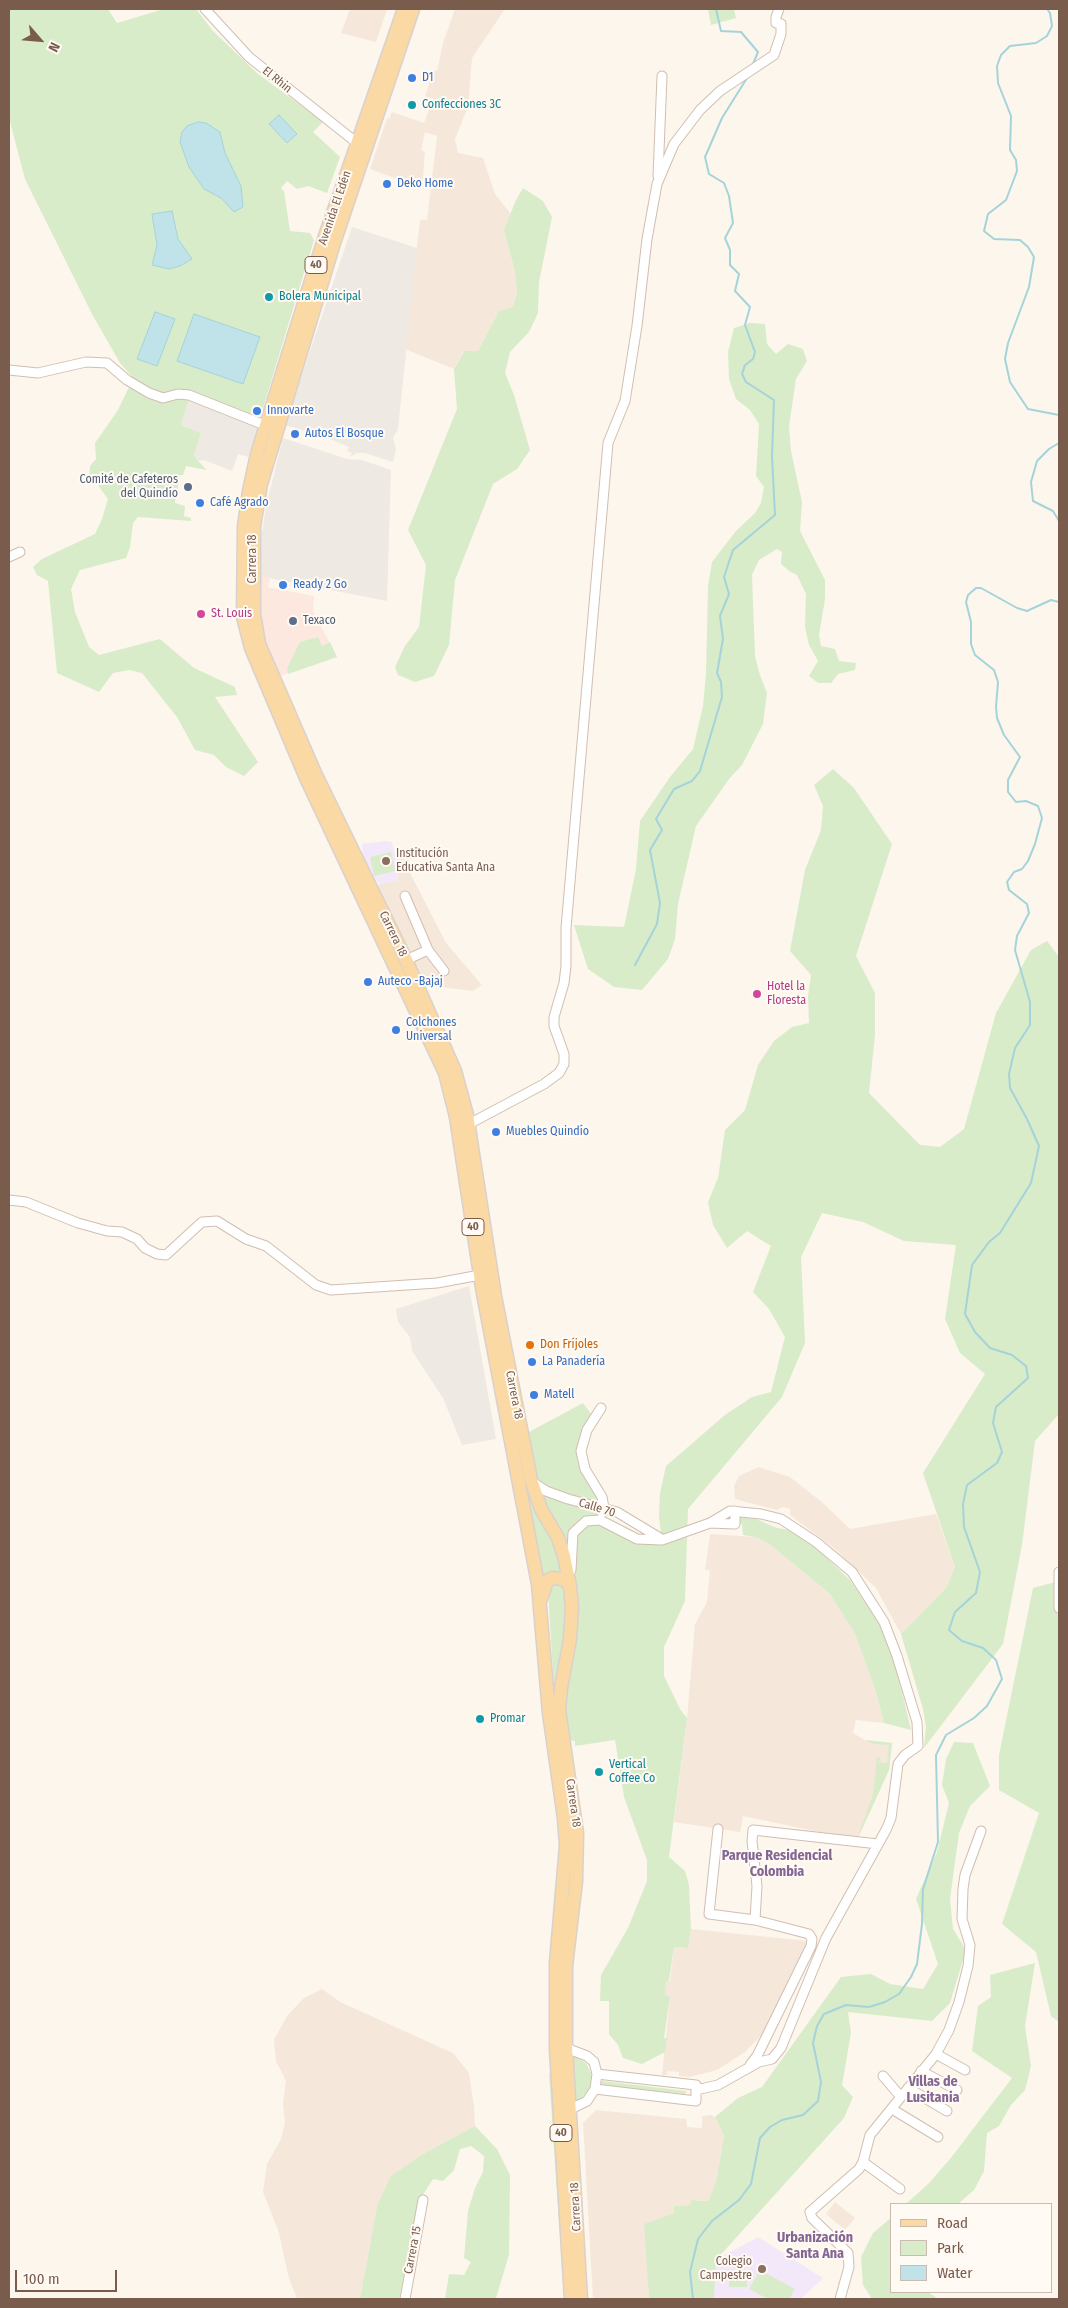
<!DOCTYPE html>
<html>
<head>
<meta charset="utf-8">
<style>
  body { margin:0 }
  #map { position:relative; width:1068px; height:2308px; overflow:hidden; background:#fdf6ec; font-family:"Fira Sans Condensed",sans-serif }
  canvas { display:block }
  .frame { position:absolute; inset:0; border:10px solid #7a5c4d; pointer-events:none }
  .legend { position:absolute; left:890px; top:2203px; width:162px; height:90px; box-sizing:border-box; background:#fffaf3; border:1px solid #cabbb1; margin:0; padding:6px 9px; list-style:none; font-size:15px; color:#7a5c4d }
  .legend li { display:flex; align-items:center; gap:10px; height:25px }
  .legend b { width:25px; border:1px solid #cabbb1 }
  .north { position:absolute; left:15px; top:15px; width:50px; height:50px; -webkit-text-stroke:4px #fffaf3; paint-order:stroke; rotate:117deg; font-size:14px; font-weight:700; line-height:20px; text-align:center; color:#7a5c4d }
  .north::after { content:''; display:block; margin:auto; width:18px; height:22px; background:#7a5c4d; clip-path:polygon(50% 0,100% 100%,50% 72%,0 100%) }
  .scale { position:absolute; left:15px; top:2270px; width:102px; height:22px; box-sizing:border-box; border:2px solid #7a5c4d; border-top:0; padding-left:6px; font-size:15px; line-height:18px; white-space:nowrap; color:#7a5c4d; -webkit-text-stroke:4px #fffaf3; paint-order:stroke }
</style>
</head>
<body>
<div id="map">
<canvas width="1068" height="2308"></canvas>
<div class="frame"></div>
<ul class="legend">
<li><b style="height:6px;background:#fbd9a5"></b>Road</li>
<li><b style="height:14px;background:#d8ecc9"></b>Park</li>
<li><b style="height:14px;background:#bfe3e8"></b>Water</li>
</ul>
<div class="north">N</div>
<div class="scale">100 m</div>
</div>
<script>
const g = document.querySelector('canvas').getContext('2d');
g.lineJoin = 'round';
function fill(path, color) { g.fillStyle = color; g.fill(path, 'evenodd'); }
const poly = rows => new Path2D(rows.map(r => 'M' + r).join(''));
function strokePath(path, color, width, dash) { g.strokeStyle = color; g.lineWidth = width; g.lineCap = dash ? 'butt' : 'round'; g.setLineDash(dash || []); g.stroke(path); }
function drawText(font, color, halo, rows, align = 'center') {
  g.font = font + ' "Fira Sans Condensed",sans-serif'; g.lineWidth = 4; g.setLineDash([]); g.textBaseline = 'middle'; g.strokeStyle = halo; g.fillStyle = color; for (const [text, x, y, turn = 0] of rows) {
    g.save(); g.translate(x, y); g.rotate((+turn || 0) * Math.PI / 180); g.textAlign = isNaN(turn) ? turn : align; if (halo) g.strokeText(text, 0, 0); g.fillText(text, 0, 0); g.restore();
  }
}
const residential = poly([
  [350,9,387,9,376,42,341,33],
  [455,9,505,9,472,58,468,107,455,139,458,153,483,158,495,194,511,214,504,230,515,272,517,292,513,307,499,311,478,351,463,351,454,369,405,349,420,220,427,220,437,136,425,132,421,150,425,152,422,188,370,169,387,118,389,119,392,112,424,123,433,99,425,96,434,70,437,71,443,43],
  [407,867,446,943,482,985,473,991,424,985,412,963,417,960,413,952,408,952,376,889,380,884,398,880,397,868],
  [759,1467,790,1477,823,1503,850,1529,936,1514,955,1567,946,1588,901,1634,876,1588,835,1549,790,1515,790,1509,783,1507,777,1510,735,1499,734,1486,739,1476],
  [710,1534,755,1537,768,1543,830,1594,855,1634,876,1692,884,1723,856,1720,853,1733,865,1740,892,1743,889,1770,857,1840,743,1816,740,1832,674,1822,687,1718,695,1624,707,1602,710,1570,705,1570],
  [691,1929,808,1941,768,2025,761,2036,745,2052,717,2070,689,2077,679,2076,679,2072,667,2071,667,2075,662,2075,670,1997,664,1996,666,1981,670,1981,674,1947,688,1948],
  [322,1989,340,2002,453,2053,469,2073,474,2107,475,2126,425,2153,377,2206,360,2299,297,2299,288,2275,279,2233,263,2192,267,2164,281,2139,285,2122,283,2103,286,2081,276,2061,274,2040,287,2016,304,1998],
  [596,2110,686,2119,687,2127,702,2128,702,2116,711,2115,715,2117,724,2136,716,2182,708,2201,693,2200,690,2205,674,2206,675,2213,645,2224,649,2299,593,2299,583,2123],
  [835,2202,855,2218,845,2230,826,2214]
]);
const commercial = poly([
  [258,576,270,577,268,587,314,596,313,611,337,657,277,677,263,643,258,613]
]);
const industrial = poly([
  [352,227,417,248,398,429,393,438,396,449,393,462,365,453,357,453,350,457,352,453,347,451,349,447,320,435,285,425],
  [189,399,259,426,248,457,238,454,232,471,204,460,198,461,194,453,201,433,181,425],
  [283,438,347,459,362,460,391,470,387,601,258,576,261,540,266,506],
  [469,1286,496,1439,462,1445,443,1398,412,1351,410,1337,398,1322,396,1309]
]);
const education = poly([
  [386,841,392,842,394,851,404,850,407,867,397,868,398,880,380,884,374,878,363,855,362,844],
  [758,2237,823,2278,801,2299,714,2299,716,2260]
]);
const green = poly([
  [9,9,108,9,117,23,164,9,196,9,213,31,257,73,323,122,313,132,340,157,327,193,308,186,297,189,287,181,281,188,284,191,290,231,310,233,314,240,263,408,253,405,250,414,178,390,163,393,152,390,136,381,120,363,92,314,25,179,9,118],
  [708,9,734,9,736,18,711,25],
  [523,188,543,201,552,217,539,282,538,313,529,332,510,352,505,373,514,395,530,450,517,469,493,484,455,580,449,645,434,676,415,682,398,675,395,667,405,646,419,627,426,565,408,530,457,409,454,369,464,351,478,351,499,311,513,307,517,292,515,272,504,230,516,200],
  [750,323,765,324,767,344,776,354,788,344,803,349,807,361,796,379,789,426,791,451,802,502,800,531,825,580,825,599,819,635,821,646,835,649,839,661,856,663,855,670,838,674,831,683,818,683,809,676,818,661,809,645,805,627,806,594,797,575,789,571,781,564,782,552,777,549,759,560,752,575,755,656,760,675,767,693,763,724,742,765,729,779,696,826,678,904,675,939,668,959,642,990,614,987,588,969,574,925,624,927,636,869,640,821,670,777,693,749,703,706,706,674,708,586,712,562,736,531,755,513,761,503,764,487,756,476,759,424,750,410,736,399,729,379,728,352,734,328],
  [129,387,147,397,189,399,181,425,201,433,194,454,198,461,207,470,186,466,183,475,180,475,175,503,185,506,184,516,191,518,191,521,138,517,133,523,130,547,126,558,80,570,71,589,75,612,89,647,99,655,160,639,194,668,235,687,237,695,215,697,258,762,244,776,226,767,214,755,195,750,177,717,142,673,129,670,113,673,99,692,57,673,48,581,37,575,33,567,42,559,95,534,102,519,108,499,97,484,89,479,90,466,96,459,95,443,118,410],
  [318,637,322,646,330,642,337,657,288,674,287,668,300,642],
  [833,769,854,788,892,844,856,956,875,993,875,1035,869,1093,920,1145,940,1147,964,1129,996,1013,1031,950,1047,941,1059,957,1059,1414,1035,1441,1022,1545,1003,1644,924,1748,926,1727,923,1709,901,1634,946,1588,955,1567,923,1473,985,1374,960,1353,945,1319,956,1245,904,1241,863,1222,822,1213,801,1257,805,1343,782,1397,688,1509,685,1601,664,1647,664,1676,680,1709,687,1718,669,1857,685,1871,689,1885,691,1929,688,1948,674,1947,669,1981,666,1981,665,1995,670,1997,664,2038,667,2039,665,2052,642,2064,623,2058,618,2045,609,2034,609,2001,600,2001,601,1975,628,1928,647,1881,647,1860,624,1797,615,1740,575,1746,575,1741,568,1740,564,1711,574,1586,574,1544,575,1534,581,1528,593,1522,662,1543,659,1516,660,1493,666,1466,725,1415,752,1397,771,1392,785,1337,769,1309,753,1292,771,1246,747,1231,727,1248,713,1225,708,1202,718,1178,725,1130,745,1110,758,1065,774,1041,792,1027,809,1023,808,996,811,975,790,951,805,870,821,830,823,806,814,785],
  [391,852,395,871,374,876,370,857],
  [583,1403,592,1415,578,1450,600,1504,571,1497,535,1480,527,1433],
  [538,1490,598,1509,599,1516,578,1523,568,1557],
  [526,1493,530,1497,553,1540,563,1576,544,1582],
  [739,1517,756,1519,777,1528,790,1530,814,1546,850,1580,878,1621,894,1658,911,1730,884,1723,876,1692,855,1634,830,1594,768,1543,755,1537,743,1535,742,1524,738,1524],
  [552,1581,565,1585,566,1596,565,1638,556,1693,554,1689,548,1590],
  [1059,1581,1059,2022,1051,2016,1036,1952,1002,1924,1039,1813,999,1790,999,1755,1033,1588],
  [865,1740,892,1743,889,1770,857,1840,873,1794,877,1757,880,1757,879,1762,887,1763,889,1745,873,1744],
  [954,1742,973,1743,990,1786,970,1806,959,1833,950,1899,953,1929,966,1950,950,2003,932,2021,848,2012,851,2033,842,2085,853,2097,844,2118,716,2260,714,2299,649,2299,644,2224,674,2213,674,2206,690,2205,692,2200,708,2201,716,2182,724,2136,715,2117,738,2098,762,2087,841,1977,871,1974,890,1984,923,1989,938,1964,916,1899,937,1852,949,1803,942,1785,946,1759],
  [1035,1963,1025,2026,1031,2066,1025,2090,1011,2105,999,2126,987,2133,984,2171,974,2190,958,2204,906,2204,929,2183,950,2159,1012,2078,972,2051,978,2006,991,1997,990,1975],
  [570,2054,586,2063,592,2075,590,2089,575,2104],
  [549,2073,552,2074,567,2299,564,2299],
  [603,2081,686,2091,687,2091,685,2094,603,2086,601,2082],
  [475,2126,497,2149,510,2175,509,2255,496,2298,445,2299,449,2274,464,2275,471,2262,464,2258,468,2211,475,2188,483,2172,484,2156,471,2146,460,2149,454,2170,443,2181,433,2179,421,2198,399,2299,360,2299,377,2206,391,2176,425,2153],
  [892,2217,892,2292,928,2292,938,2299,872,2299,863,2285,861,2257,873,2233],
  [760,2270,795,2289,789,2299,768,2299,749,2289],
  [729,2275,747,2275,747,2287,729,2287]
]);
const water = poly([
  [279,115,297,134,287,143,269,124,279,115],
  [198,122,206,123,220,132,225,153,241,186,243,207,234,212,221,198,204,189,189,167,180,142,182,132,187,126,198,122],
  [172,211,178,239,192,259,180,266,169,269,152,265,157,245,152,214,172,211],
  [155,312,175,319,157,366,137,359,155,312],
  [194,314,260,337,243,384,177,361,194,314]
]);
const stream = poly([
  [716,9,721,31,741,32,758,52,753,64],
  [1047,9,1050,13,1052,26,1047,36,1036,43,1010,46,1001,55,997,66,998,83,1011,116,1010,150,1016,160,1017,171,1006,200,988,214,984,231,994,239,1020,240,1028,247,1034,257,1029,287,1008,343,1005,359,1010,382,1028,409,1059,415],
  [1059,443,1049,449,1037,461,1031,482,1033,501,1053,511,1059,521,1059,543],
  [635,965,657,924,660,903,650,850,662,830,656,819,674,789,692,781,700,771,722,697,721,682,717,673,723,639,720,616,729,594,724,577,733,550,775,515,772,456,774,400,746,382,742,374,745,365,753,359,755,352,745,325,750,307,735,291,739,274,730,265,730,250,725,238,733,223,729,196,724,183,709,174,705,157,722,118,747,78],
  [693,2299,690,2272,698,2239,712,2221,739,2200,751,2184,760,2138,770,2127,782,2120,803,2115,818,2101,821,2082,813,2043,817,2026,824,2014,846,2005,869,2007,885,2002,899,1994,911,1977,917,1964,922,1924,923,1889,938,1842,936,1755,946,1735,974,1718,987,1706,1002,1679,996,1660,983,1648,962,1641,949,1630,955,1612,976,1593,980,1572,964,1527,963,1504,967,1485,997,1463,1002,1452,993,1423,996,1407,1028,1378,1026,1366,1012,1355,990,1348,975,1332,965,1314,972,1265,989,1242,1000,1233,1031,1183,1039,1146,1027,1119,1010,1088,1009,1074,1015,1048,1030,1025,1030,1002,1015,950,1017,936,1029,913,1027,904,1009,890,1007,882,1014,872,1022,869,1028,861,1035,844,1042,818,1038,806,1026,801,1016,802,1008,792,1008,780,1020,757,1004,735,997,718,996,707,998,682,994,670,975,655,971,644,971,622,966,602,968,595,976,588,981,588,1017,608,1027,611,1051,600,1059,602]
]);
const minor = poly([
  [205,9,249,57,357,143],
  [658,176,662,76],
  [9,370,38,373,86,362,107,363,127,380,149,393,163,398,178,394,189,395,267,426],
  [9,557,20,552],
  [405,896,428,950,444,971],
  [406,960,428,950],
  [469,1124,544,1084,559,1073,564,1064,564,1054,554,1026,554,1017,564,983,566,966,566,928,608,443,625,401,637,326,647,239,657,184,674,144,700,110,720,91,774,55,781,34,781,24,776,23,776,17,779,9],
  [9,1200,26,1202,78,1223,107,1231,122,1232,137,1239,145,1248,157,1254,166,1255,202,1222,217,1221,246,1239,266,1246,316,1285,331,1290,437,1283,480,1275],
  [601,1408,587,1430,581,1451,585,1469,602,1497,604,1508,602,1513],
  [531,1481,546,1491,568,1499,617,1512,660,1538],
  [710,1523,735,1524,735,1511],
  [571,1570,573,1533,586,1521,600,1520,637,1539,662,1540,710,1523,730,1511,761,1514,781,1519,816,1542,852,1572,884,1622,897,1656,917,1722,918,1746,905,1755,898,1764,891,1818,886,1830,826,1938,781,2048,772,2059,759,2062,718,2085,696,2090],
  [1059,1572,1059,1608],
  [718,1829,709,1914,755,1920],
  [566,2048,587,2056,594,2062,597,2074,595,2089,587,2101,571,2109],
  [936,2054,965,2070],
  [750,2065,757,2056,811,1946,812,1939,809,1934,755,1920,757,1886,752,1841,753,1830,878,1844],
  [921,2071,957,2090],
  [883,2076,901,2097],
  [908,2088,947,2111],
  [595,2089,696,2101,696,2085,597,2074],
  [892,2109,938,2137],
  [863,2162,900,2189],
  [405,2299,423,2200],
  [840,2299,849,2267,848,2253,812,2218,810,2212,859,2169,863,2162,870,2135,936,2054,949,2030,959,2002,968,1966,970,1945,962,1919,963,1889,965,1875,981,1831]
]);
const primary = poly([
  [404,9,325,236,257,454,249,491,244,526,243,617,251,648,306,778,445,1073,456,1117,482,1288,538,1584,549,1713,564,1818,566,1846,556,1963,556,2049,571,2299],
  [413,9,334,243,261,484,254,526,254,614,259,644,315,773,406,960,455,1071,467,1115,495,1296,531,1480,541,1509,558,1538,564,1556,570,1586,572,1607,570,1639,561,1688,559,1710,577,1833,576,1881,566,1966,566,2048,581,2299],
  [541,1599,547,1581,552,1578,564,1579,570,1586]
]);
const markers = [
  [412,78,5,"#3f7fe0"],
  [412,105,5,"#0f9aa8"],
  [387,184,5,"#3f7fe0"],
  [269,297,5,"#0f9aa8"],
  [257,411,5,"#3f7fe0"],
  [295,434,5,"#3f7fe0"],
  [188,487,5,"#5c6f8a"],
  [200,503,5,"#3f7fe0"],
  [283,585,5,"#3f7fe0"],
  [201,614,5,"#d1479c"],
  [293,621,5,"#5c6f8a"],
  [386,861,5,"#8d6e63"],
  [368,982,5,"#3f7fe0"],
  [757,994,5,"#d1479c"],
  [396,1030,5,"#3f7fe0"],
  [496,1132,5,"#3f7fe0"],
  [530,1345,5,"#e8710a"],
  [532,1362,5,"#3f7fe0"],
  [534,1395,5,"#3f7fe0"],
  [480,1719,5,"#0f9aa8"],
  [599,1772,5,"#0f9aa8"],
  [762,2269,5,"#8d6e63"]
];
const shields = [
  [316,265,22],
  [473,1227,22],
  [561,2133,22]
];
const shieldNames = [
  ["40",316,265],
  ["40",473,1227],
  ["40",561,2133]
];
const shopNames = [
  ["D1",422,78],
  ["Deko Home",397,184],
  ["Innovarte",267,411],
  ["Autos El Bosque",305,434],
  ["Café Agrado",210,503],
  ["Ready 2 Go",293,585],
  ["Auteco -Bajaj",378,982],
  ["Colchones",406,1023],
  ["Universal",406,1037],
  ["Muebles Quindío",506,1132],
  ["La Panadería",542,1362],
  ["Matell",544,1395]
];
const streetNames = [
  ["El Rhin",277,80,39],
  ["Avenida El Edén",335,208,-71],
  ["Carrera 18",253,559,-90],
  ["Carrera 18",393,934,64],
  ["Carrera 18",514,1395,79],
  ["Calle 70",597,1508,17],
  ["Carrera 18",573,1803,82],
  ["Carrera 18",576,2207,-93],
  ["Carrera 15",413,2250,-79]
];
const cultureNames = [
  ["Confecciones 3C",422,105],
  ["Bolera Municipal",279,297],
  ["Promar",490,1719],
  ["Vertical",609,1765],
  ["Coffee Co",609,1779]
];
const serviceNames = [
  ["Comité de Cafeteros",178,480],
  ["del Quindío",178,494],
  ["Texaco",303,621,"left"]
];
const hotelNames = [
  ["St. Louis",211,614],
  ["Hotel la",767,987],
  ["Floresta",767,1001]
];
const educationNames = [
  ["Institución",396,854],
  ["Educativa Santa Ana",396,868],
  ["Colegio",752,2262,"right"],
  ["Campestre",752,2276,"right"]
];
const foodNames = [
  ["Don Fríjoles",540,1345]
];
const neighbourhoodNames = [
  ["Parque Residencial",777,1856],
  ["Colombia",777,1872],
  ["Villas de",933,2082],
  ["Lusitania",933,2098],
  ["Urbanización",815,2238],
  ["Santa Ana",815,2254]
];
fill(residential, '#f5e8da');
fill(commercial, '#fde8e0');
fill(industrial, '#efe9e4');
fill(education, '#f3e8fa');
fill(green, '#d8ecc9');
fill(water, '#bfe3e8');
strokePath(water, '#a5d3da', 1);
strokePath(stream, '#a5d3da', 2);
strokePath(minor, '#d1beb0', 11);
strokePath(primary, '#dad1cd', 15);
strokePath(minor, '#fff', 9);
strokePath(primary, '#fbd9a5', 12);
for (const [x, y, r, color] of markers) { const dot = new Path2D(); dot.arc(x, y, r, 0, 2 * Math.PI); g.fillStyle = color; g.fill(dot); strokePath(dot, '#fffaf3', 2); }
for (const [x, y, w] of shields) { const box = new Path2D(); box.roundRect(x - w / 2, y - 8.5, w, 17, 4); g.fillStyle = '#fffaf3'; g.fill(box); strokePath(box, '#7a5c4d', 1); }
drawText('bold 11px', '#7a5c4d', null, shieldNames);
drawText('12px', '#366cbe', '#fffaf3', shopNames, 'left');
drawText('12px', '#7a5c4d', '#fffaf3', streetNames);
drawText('12px', '#0d838f', '#fffaf3', cultureNames, 'left');
drawText('12px', '#4e5e75', '#fffaf3', serviceNames, 'right');
drawText('12px', '#b23c85', '#fffaf3', hotelNames, 'left');
drawText('12px', '#785e54', '#fffaf3', educationNames, 'left');
drawText('12px', '#c56008', '#fffaf3', foodNames, 'left');
drawText('bold 14px', '#846695', '#fffaf3', neighbourhoodNames);
</script>
</body>
</html>
